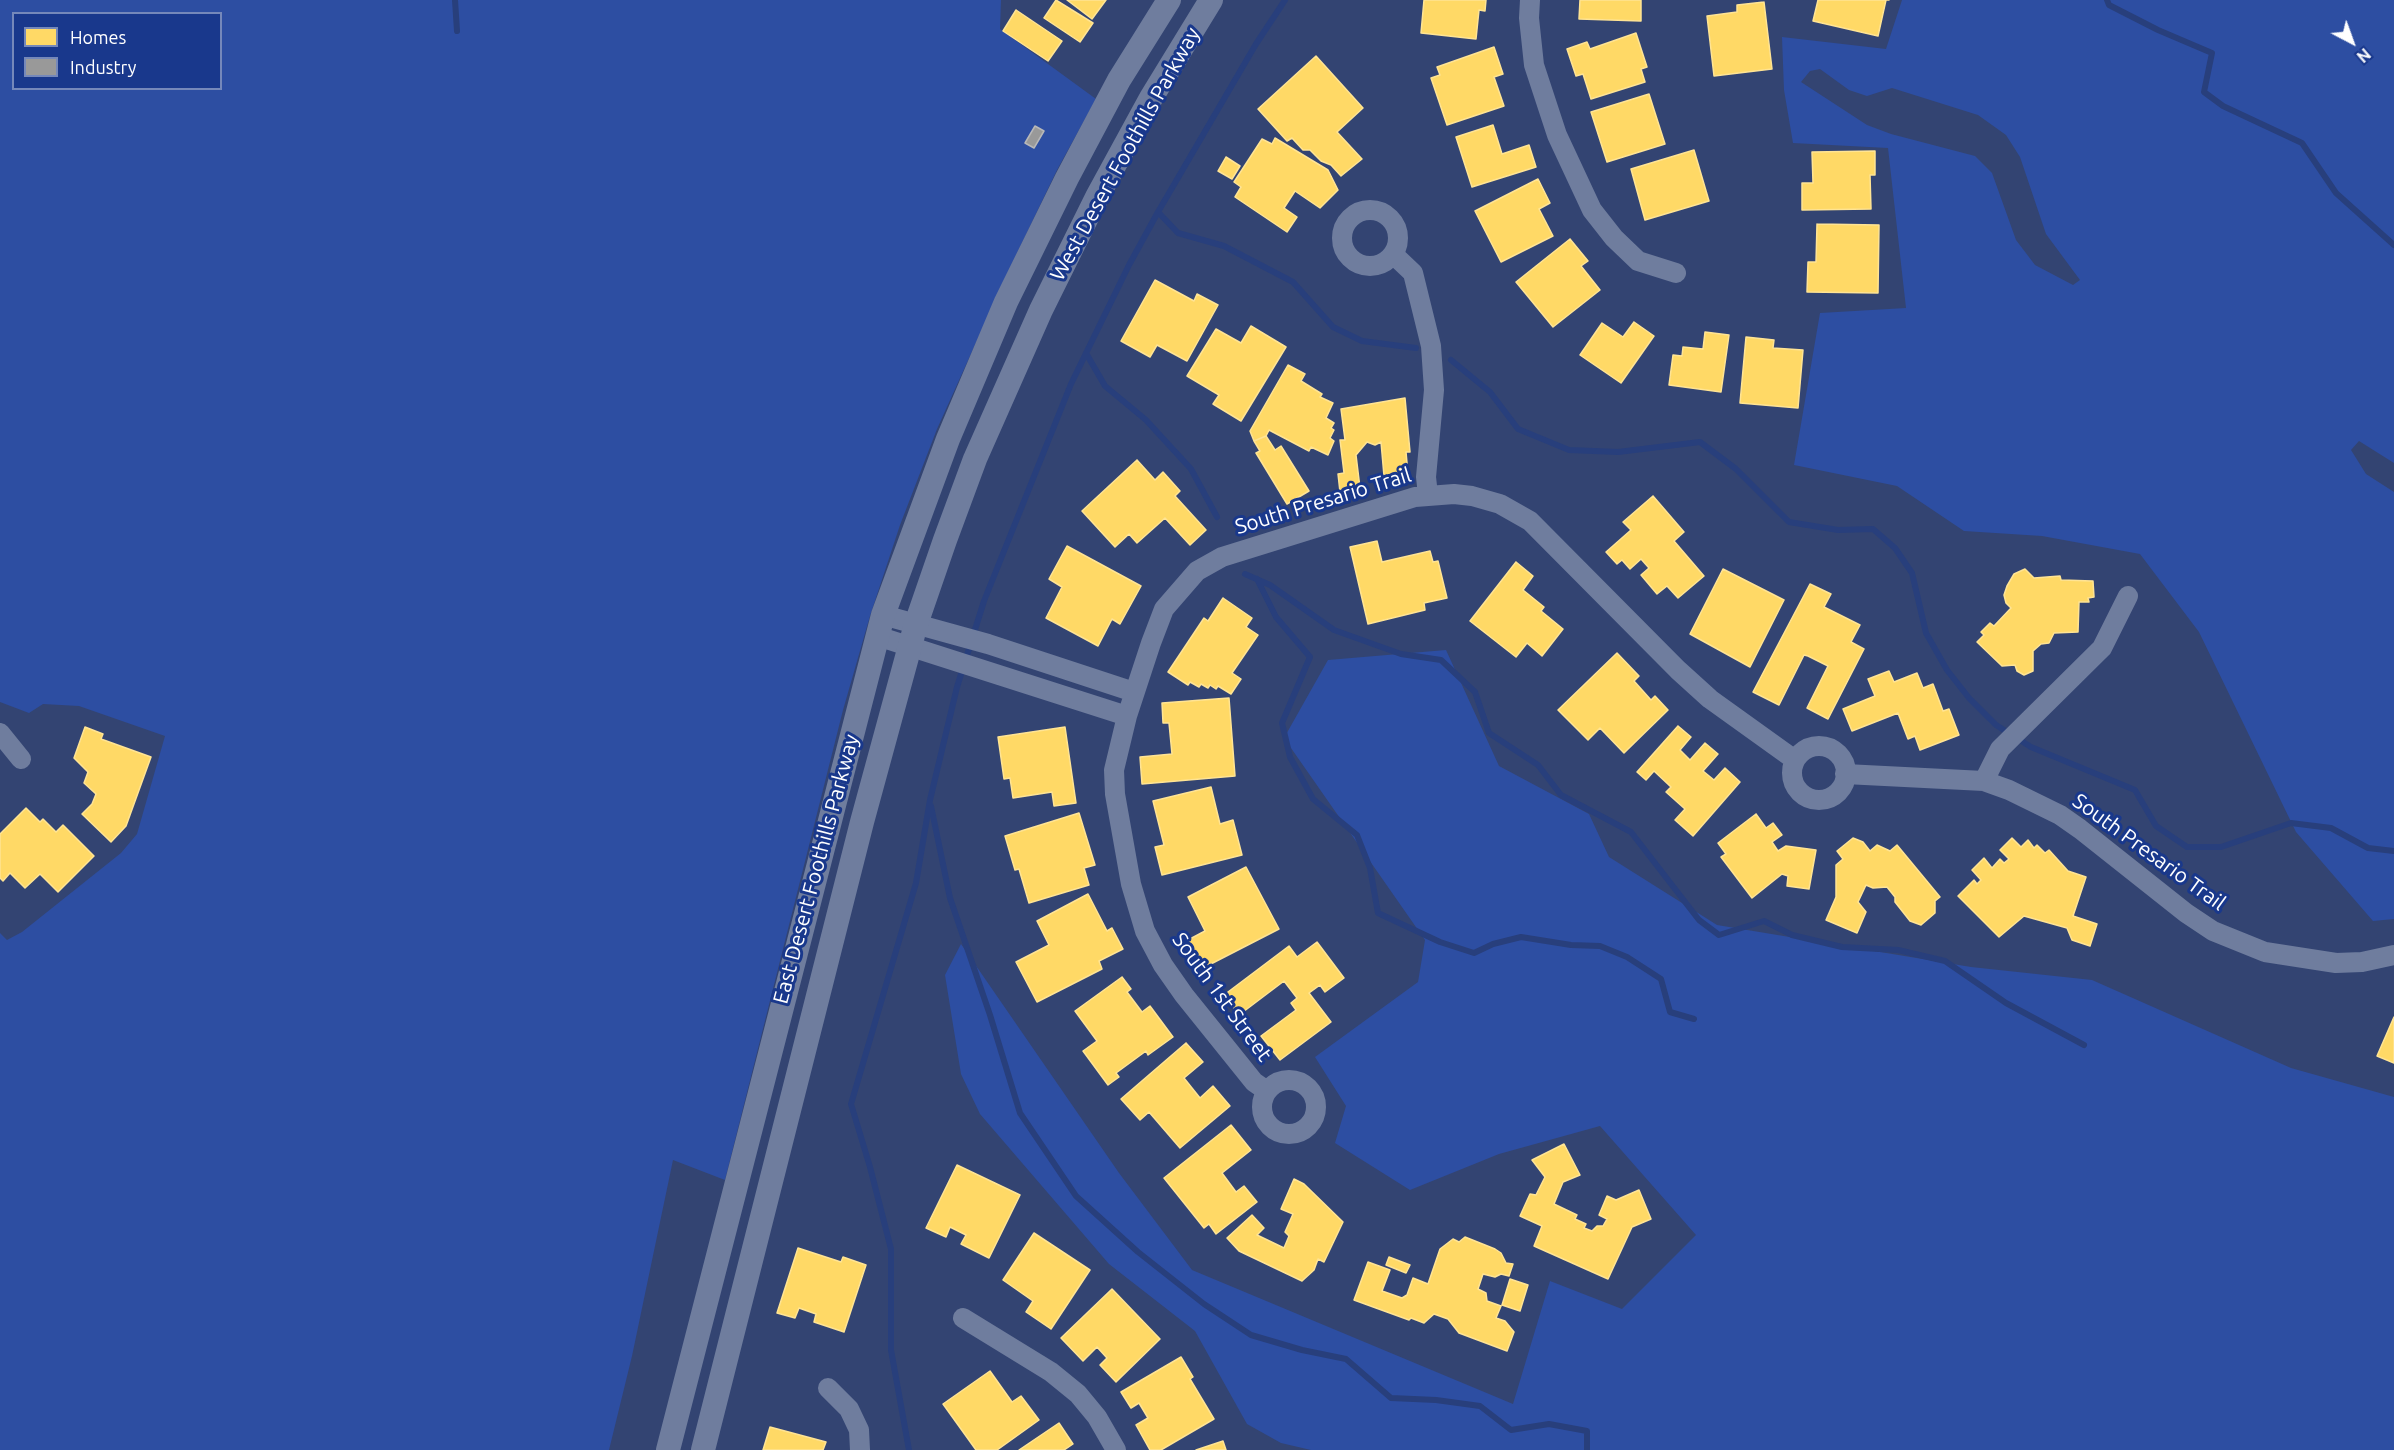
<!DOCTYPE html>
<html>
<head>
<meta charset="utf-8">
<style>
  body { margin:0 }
  #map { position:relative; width:2394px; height:1450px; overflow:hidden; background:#334472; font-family:Ubuntu,sans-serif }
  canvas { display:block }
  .legend { position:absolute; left:12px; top:12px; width:210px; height:78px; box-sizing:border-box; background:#19388c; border:2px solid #7588ba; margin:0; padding:8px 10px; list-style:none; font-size:18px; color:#fff }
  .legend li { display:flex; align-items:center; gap:12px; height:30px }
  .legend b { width:30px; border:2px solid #7588ba }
  .north { position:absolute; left:2322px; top:12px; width:60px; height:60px; -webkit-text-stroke:4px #19388c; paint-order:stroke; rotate:139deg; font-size:16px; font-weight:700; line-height:24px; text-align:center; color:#fff }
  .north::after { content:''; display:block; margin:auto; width:21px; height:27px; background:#fff; clip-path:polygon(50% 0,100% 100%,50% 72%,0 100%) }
</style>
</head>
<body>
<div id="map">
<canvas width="2394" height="1450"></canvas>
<ul class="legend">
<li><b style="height:16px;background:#ffd966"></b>Homes</li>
<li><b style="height:16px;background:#999"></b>Industry</li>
</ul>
<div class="north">N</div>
</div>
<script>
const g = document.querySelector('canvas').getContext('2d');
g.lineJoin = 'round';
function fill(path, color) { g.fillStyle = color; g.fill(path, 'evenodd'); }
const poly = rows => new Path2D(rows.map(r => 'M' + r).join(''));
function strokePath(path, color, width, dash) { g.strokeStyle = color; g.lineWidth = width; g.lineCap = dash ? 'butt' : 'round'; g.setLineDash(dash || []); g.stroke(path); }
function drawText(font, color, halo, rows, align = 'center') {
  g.font = font + ' Ubuntu,sans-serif'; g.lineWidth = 6; g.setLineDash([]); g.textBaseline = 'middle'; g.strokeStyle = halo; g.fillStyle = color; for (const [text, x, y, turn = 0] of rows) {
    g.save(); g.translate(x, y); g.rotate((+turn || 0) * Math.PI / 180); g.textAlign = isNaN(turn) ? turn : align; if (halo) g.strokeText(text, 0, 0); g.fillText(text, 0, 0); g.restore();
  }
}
const green = poly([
  [0,0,1001,0,1000,29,1096,99,1057,170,1007,274,937,429,900,525,870,616,843,710,725,1180,673,1160,632,1356,609,1450,0,1450,0,933,7,940,22,932,121,853,137,834,165,736,79,706,43,704,29,713,0,702],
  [14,14,220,14,220,88,14,88],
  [1902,0,2394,0,2394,463,2359,441,2351,450,2366,474,2394,492,2394,919,2373,921,2296,832,2199,632,2140,554,2042,536,1964,531,1897,486,1794,465,1820,313,1906,308,1888,148,1793,143,1784,90,1782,37,1886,49],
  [1820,69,1849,90,1867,96,1892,88,1978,115,2006,135,2020,157,2046,234,2080,280,2073,285,2035,265,2016,240,1992,173,1975,156,1891,134,1867,125,1801,82,1810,71],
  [1446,650,1499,766,1589,814,1609,857,1717,925,1971,967,2092,980,2291,1068,2394,1097,2394,1450,1311,1450,1281,1443,1247,1424,1195,1331,1109,1264,980,1114,961,1074,945,975,961,944,1119,1173,1192,1270,1513,1404,1550,1281,1622,1309,1696,1235,1600,1126,1499,1154,1410,1190,1335,1143,1346,1106,1315,1057,1418,982,1425,940,1284,738,1328,660]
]);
const homes = poly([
  [1056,0,1093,23,1080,42,1044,18,1056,0],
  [1067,0,1106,0,1092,19,1067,0],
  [1424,0,1486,0,1485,11,1479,10,1476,39,1421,33,1424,0],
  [1580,0,1641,0,1641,21,1579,19,1580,0],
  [1818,0,1889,0,1886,0,1878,36,1813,21,1818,0],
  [1764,2,1772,69,1714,76,1707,16,1737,12,1737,5,1764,2],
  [1016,10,1062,41,1048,61,1003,31,1016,10],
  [1636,33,1647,67,1641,69,1645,82,1591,99,1583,74,1576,76,1567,49,1587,42,1590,49,1636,33],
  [1494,47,1503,74,1494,77,1504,106,1447,125,1431,78,1440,75,1437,67,1494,47],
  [1316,56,1363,108,1337,132,1362,159,1341,176,1331,165,1321,161,1310,150,1303,150,1292,138,1287,141,1258,109,1316,56],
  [1649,94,1665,144,1607,162,1591,112,1649,94],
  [1493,125,1502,154,1529,145,1536,167,1472,187,1456,137,1493,125],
  [1275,138,1328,170,1338,190,1320,208,1295,191,1284,208,1297,217,1287,232,1235,197,1241,187,1234,182,1262,139,1272,144,1275,138],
  [1694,150,1709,201,1645,220,1631,169,1694,150],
  [1875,151,1875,175,1870,175,1871,209,1802,210,1802,183,1813,183,1812,152,1875,151],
  [1226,157,1240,166,1232,179,1218,171,1226,157],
  [1538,179,1550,203,1539,209,1553,236,1501,262,1475,211,1538,179],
  [1817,224,1879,225,1878,293,1807,292,1808,262,1816,262,1817,224],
  [1570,239,1588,261,1581,266,1600,290,1553,327,1516,282,1570,239],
  [1155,280,1194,301,1197,294,1218,305,1187,361,1157,345,1150,357,1121,341,1155,280],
  [1634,322,1654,336,1621,383,1580,355,1602,323,1623,337,1634,322],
  [1251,326,1286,347,1241,421,1213,404,1219,395,1187,376,1216,329,1241,343,1251,326],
  [1705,332,1729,335,1721,392,1669,385,1673,355,1682,356,1683,347,1703,349,1705,332],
  [1746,337,1774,340,1773,348,1803,350,1798,408,1740,403,1746,337],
  [1288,365,1305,374,1301,381,1322,394,1320,397,1333,403,1326,418,1334,423,1331,428,1334,430,1330,438,1334,441,1328,455,1311,447,1309,451,1269,430,1266,436,1254,441,1250,431,1288,365],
  [1405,398,1410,452,1406,452,1408,474,1384,476,1381,442,1375,445,1367,442,1356,455,1360,488,1340,492,1338,474,1344,473,1340,440,1345,440,1341,409,1405,398],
  [1266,436,1275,450,1281,446,1309,491,1287,504,1256,453,1260,451,1254,441,1266,436],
  [1137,460,1155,480,1163,472,1180,491,1175,496,1206,530,1190,545,1165,518,1137,543,1129,534,1115,547,1082,511,1137,460],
  [1653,496,1684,532,1674,541,1704,576,1678,598,1667,586,1657,594,1641,575,1649,568,1641,559,1630,569,1622,560,1617,564,1606,552,1631,530,1623,522,1653,496],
  [1377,541,1382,562,1430,551,1433,562,1438,561,1447,598,1424,603,1425,610,1368,624,1350,547,1377,541],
  [1067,546,1141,586,1120,624,1112,619,1098,646,1046,618,1062,587,1049,579,1067,546],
  [1516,562,1533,576,1523,590,1544,607,1541,611,1563,629,1542,656,1527,643,1516,657,1470,621,1516,562],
  [1723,569,1784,600,1750,667,1690,634,1723,569],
  [2025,569,2034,578,2060,576,2061,580,2093,581,2094,597,2088,598,2089,602,2079,602,2078,632,2054,633,2049,643,2041,644,2033,651,2033,671,2024,675,2017,671,2015,665,2002,666,1977,642,1984,635,1981,632,1990,623,1994,626,2011,608,2006,603,2004,595,2007,586,2014,574,2025,569],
  [1810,584,1831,594,1824,607,1860,625,1851,642,1864,649,1828,719,1807,708,1828,666,1808,656,1804,655,1779,705,1753,692,1810,584],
  [1223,598,1252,618,1246,627,1258,635,1232,673,1241,679,1231,694,1218,686,1216,689,1210,685,1208,688,1201,684,1199,687,1190,682,1188,685,1168,672,1204,618,1208,621,1223,598],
  [1617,653,1639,676,1634,681,1651,700,1655,696,1668,710,1624,753,1600,728,1588,740,1558,710,1617,653],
  [1889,671,1894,682,1917,673,1923,688,1933,684,1943,711,1949,709,1959,735,1920,750,1915,736,1908,739,1898,713,1852,731,1843,709,1875,696,1868,679,1889,671],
  [1229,698,1235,776,1142,784,1140,757,1172,754,1169,723,1163,723,1162,703,1229,698],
  [1678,726,1691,737,1680,750,1690,760,1705,743,1718,754,1703,771,1714,780,1725,768,1740,782,1693,836,1675,820,1685,809,1666,792,1671,787,1654,771,1646,780,1637,772,1678,726],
  [85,727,103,734,101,739,151,757,126,826,111,842,82,814,92,804,96,794,84,783,88,772,74,758,85,727],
  [1065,727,1076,803,1054,806,1052,792,1013,798,1010,778,1004,779,998,737,1065,727],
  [1211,787,1220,824,1233,820,1242,855,1162,875,1155,847,1164,845,1153,801,1211,787],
  [26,808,40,822,43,819,56,832,63,825,94,856,58,892,40,874,25,888,10,873,3,881,0,878,0,834,26,808],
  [1079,813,1095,865,1084,868,1089,885,1029,903,1019,869,1015,870,1005,836,1079,813],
  [1756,814,1766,828,1773,823,1782,835,1772,842,1778,851,1786,846,1816,850,1809,889,1787,886,1788,876,1782,874,1752,898,1721,857,1726,854,1718,843,1756,814],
  [1853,838,1863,842,1870,851,1877,845,1890,851,1897,845,1940,897,1935,901,1935,913,1921,925,1910,921,1895,902,1895,897,1887,887,1873,888,1866,885,1858,902,1866,912,1857,933,1826,920,1836,897,1836,865,1843,859,1837,851,1853,838],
  [2012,838,2021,847,2028,840,2034,848,2037,845,2045,853,2049,850,2068,871,2086,877,2073,916,2097,924,2090,946,2072,940,2067,928,2024,916,1999,937,1958,896,1974,880,1977,884,1981,880,1972,870,1984,858,1992,868,2000,859,2004,863,2009,859,2000,850,2012,838],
  [1246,867,1279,929,1203,968,1188,940,1205,931,1188,897,1246,867],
  [1088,894,1107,931,1112,928,1123,949,1099,961,1102,969,1037,1002,1016,962,1049,945,1037,921,1088,894],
  [1317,942,1344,978,1325,992,1320,985,1309,993,1331,1022,1280,1060,1261,1036,1296,1010,1291,1003,1297,998,1284,981,1239,1015,1224,995,1289,946,1297,957,1317,942],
  [1122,977,1131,989,1127,992,1142,1012,1150,1006,1173,1037,1148,1055,1146,1051,1116,1073,1119,1077,1108,1085,1083,1051,1097,1041,1075,1011,1122,977],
  [2394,1017,2394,1063,2377,1056,2394,1017],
  [1186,1043,1203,1062,1184,1078,1200,1098,1213,1086,1230,1106,1180,1148,1149,1112,1140,1120,1121,1099,1186,1043],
  [1231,1125,1251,1150,1222,1173,1236,1192,1244,1186,1257,1202,1216,1234,1209,1224,1204,1228,1164,1178,1231,1125],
  [1564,1144,1580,1175,1563,1182,1554,1204,1577,1215,1575,1219,1586,1224,1584,1228,1592,1231,1597,1226,1603,1226,1607,1219,1599,1215,1607,1196,1616,1200,1639,1190,1651,1219,1632,1227,1608,1279,1534,1246,1542,1226,1520,1216,1530,1194,1536,1195,1545,1177,1532,1160,1564,1144],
  [957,1165,1020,1195,989,1258,961,1244,966,1235,950,1227,946,1237,926,1228,957,1165],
  [1294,1179,1304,1184,1343,1222,1324,1262,1318,1259,1314,1270,1302,1281,1239,1251,1227,1238,1252,1215,1264,1228,1257,1235,1284,1248,1289,1236,1285,1232,1293,1214,1281,1209,1294,1179],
  [1034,1233,1090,1270,1051,1329,1026,1312,1033,1301,1003,1280,1034,1233],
  [1465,1237,1495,1249,1501,1253,1506,1263,1513,1264,1509,1276,1501,1274,1495,1277,1483,1274,1478,1289,1486,1293,1487,1301,1501,1306,1496,1318,1505,1321,1514,1332,1507,1351,1459,1333,1448,1319,1434,1314,1424,1323,1411,1318,1409,1320,1354,1300,1368,1262,1390,1270,1382,1291,1402,1298,1407,1295,1413,1278,1428,1284,1440,1249,1453,1239,1459,1242,1465,1237],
  [798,1248,841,1262,843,1257,866,1265,844,1332,814,1322,816,1314,799,1308,795,1318,777,1313,798,1248],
  [1389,1257,1410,1265,1406,1273,1386,1265,1389,1257],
  [1510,1279,1528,1285,1520,1311,1502,1305,1510,1279],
  [1112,1289,1160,1339,1116,1382,1100,1365,1107,1358,1097,1347,1083,1361,1061,1338,1112,1289],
  [1181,1357,1193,1377,1190,1379,1214,1419,1161,1450,1150,1450,1136,1425,1148,1418,1139,1403,1131,1408,1121,1392,1181,1357],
  [990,1371,1012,1402,1021,1396,1039,1420,997,1450,976,1450,943,1404,990,1371],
  [1059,1423,1073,1444,1064,1450,1019,1450,1059,1423],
  [770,1427,826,1442,823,1450,763,1450,770,1427],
  [1223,1441,1226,1450,1196,1450,1223,1441]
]);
const industry = poly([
  [1035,126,1044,131,1034,148,1025,143,1035,126]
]);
const stream = poly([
  [455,0,457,31],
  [2107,0,2109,5,2158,30,2212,53,2204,92,2223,106,2302,143,2336,193,2394,245],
  [1158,212,1178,233,1224,246,1293,282,1333,327,1362,341,1416,348],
  [1086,353,1105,386,1146,420,1191,469,1217,517],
  [1451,360,1490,392,1518,429,1569,450,1618,452,1700,442,1736,469,1789,522,1838,530,1873,529,1895,548,1912,573,1926,633,1947,670,1969,698,1996,725,2031,747,2135,790,2156,826,2187,847,2221,847,2291,823,2331,828,2368,848,2394,851],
  [1245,574,1270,585,1334,630,1401,654,1441,660,1475,692,1489,733,1538,765,1561,795,1631,832,1699,920,1719,935,1764,921,1792,935,1842,947,1898,950,1945,961,2006,1003,2084,1045],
  [1257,579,1276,617,1310,657,1282,723,1290,757,1313,799,1357,835,1370,868,1378,913,1440,942,1474,953,1493,944,1521,937,1571,945,1600,946,1627,957,1661,979,1670,1012,1694,1019],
  [931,806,950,898,990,1015,1020,1113,1076,1196,1138,1252,1204,1304,1251,1335,1302,1350,1346,1359,1391,1398,1436,1400,1480,1406,1511,1430,1549,1424,1587,1431,1587,1450],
  [909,1450,891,1350,891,1249,870,1167,851,1104,916,883,930,800,957,687,984,601,1071,384,1129,265,1158,212,1256,44,1285,0]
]);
const minor = poly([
  [1530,0,1529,18,1534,65,1557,135,1592,210,1614,238,1638,261,1676,273],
  '1342 238a28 28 0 1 1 56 0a28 28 0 1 1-56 0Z',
  [1393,254,1413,273,1431,346,1434,390,1426,477,1428,495],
  [883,615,988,644,1134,692],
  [877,636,1127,716],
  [0,733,21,759],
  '1792 773a27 27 0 1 1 54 0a27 27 0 1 1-54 0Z',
  [1845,774,1984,781,2009,790,2060,815,2080,829,2186,913,2213,931,2265,952,2336,963,2362,962,2394,955],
  [1984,781,2000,749,2102,648,2128,596],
  '1262 1107a27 27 0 1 1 54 0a27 27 0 1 1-54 0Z',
  [1267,1091,1254,1082,1184,995,1163,965,1145,931,1131,884,1115,794,1114,770,1127,716,1151,643,1164,609,1197,571,1222,557,1415,497,1454,494,1472,496,1500,504,1530,521,1678,670,1710,699,1795,760],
  [963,1318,1051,1372,1078,1394,1097,1417,1116,1450],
  [828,1388,849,1409,859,1430,860,1450]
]);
const tertiary = poly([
  [668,1450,883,615,948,439,1006,302,1067,178,1119,80,1169,0],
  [703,1450,862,822,916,624,945,540,975,459,1041,310,1097,197,1151,98,1211,0]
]);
const streetNames = [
  ["West Desert Foothills Parkway",1125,154,-61],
  ["South Presario Trail",1323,501,-17],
  ["South Presario Trail",2149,852,36],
  ["East Desert Foothills Parkway",816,869,-75],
  ["South 1st Street",1222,997,54]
];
fill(green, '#2d4ea2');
fill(homes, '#ffd966');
strokePath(homes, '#ffe494', 1.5);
fill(industry, '#999');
strokePath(industry, '#b8b8b8', 1.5);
strokePath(stream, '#283f7c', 6);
strokePath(minor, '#6f7d9e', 20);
strokePath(tertiary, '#6f7d9e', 24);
drawText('21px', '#fff', '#19388c', streetNames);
</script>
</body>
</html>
